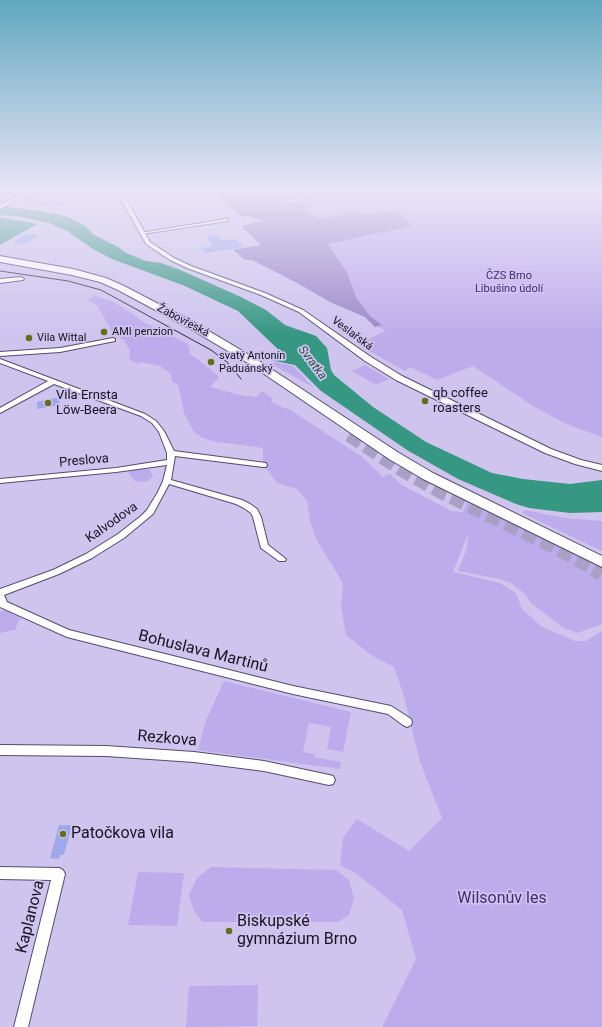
<!DOCTYPE html>
<html>
<head>
<meta charset="utf-8">
<style>
  body { margin:0 }
  canvas { display:block; background:#cec4ee }
</style>
</head>
<body>
<canvas width="602" height="1027"></canvas>
<script>
const g = document.querySelector('canvas').getContext('2d');
g.lineJoin = 'round';
function fill(path, color) { g.fillStyle = color; g.fill(path, 'evenodd'); }
const poly = rows => new Path2D(rows.map(r => 'M' + r).join(''));
function strokePath(path, color, width, dash) { g.strokeStyle = color; g.lineWidth = width; g.lineCap = dash ? 'butt' : 'round'; g.setLineDash(dash || []); g.stroke(path); }
function drawText(font, color, halo, rows, align = 'center') {
  g.font = font + ' Roboto,sans-serif'; g.lineWidth = 3.5; g.setLineDash([]); g.textBaseline = 'middle'; g.strokeStyle = halo; g.fillStyle = color; for (const [text, x, y, turn = 0] of rows) {
    g.save(); g.translate(x, y); g.rotate((+turn || 0) * Math.PI / 180); g.textAlign = isNaN(turn) ? turn : align; if (halo) g.strokeText(text, 0, 0); g.fillText(text, 0, 0); g.restore();
  }
}
const green = poly([
  [0,191,23,191,0,203],
  [53,191,38,196,45,200,55,197,72,204,53,209,16,203,35,193],
  [338,191,602,191,602,437,564,423,533,406,473,366,437,380,410,367,405,371,369,351,367,346,362,343,385,331,378,326,382,325,370,316,356,297,347,272,328,243,411,226,397,210,374,215,360,215,356,213,319,219,303,211,308,206,300,202,281,205,278,202],
  [91,294,116,303,147,324,188,344,190,352,189,353,215,373,219,378,210,387,240,395,256,397,262,391,272,398,271,402,284,408,289,409,362,457,383,477,390,474,402,485,451,511,463,512,467,501,552,541,602,569,602,624,577,633,564,628,531,603,525,594,511,583,500,579,458,571,467,548,468,534,453,572,500,583,516,593,522,609,542,627,575,641,586,641,602,631,602,1027,382,1027,416,959,402,910,354,872,340,865,343,838,357,819,409,851,442,818,420,762,404,696,394,667,371,655,346,635,341,606,343,584,334,568,317,541,310,521,307,501,297,489,277,483,263,464,263,448,217,442,203,438,194,432,184,413,180,393,177,384,172,382,171,374,160,366,141,362,138,364,129,359,130,351,124,340,114,335,97,305,87,300,94,297],
  [274,362,293,366,313,387,271,364],
  [365,365,389,379,376,385,352,371],
  [146,469,150,470,153,476,148,481,142,482,135,481,128,472,130,470],
  [525,510,564,518,602,521,602,551,522,513],
  [5,610,23,619,19,620,15,630,0,633,0,612],
  [224,681,351,712,343,752,327,749,331,727,309,723,303,752,315,754,314,757,341,762,340,769,198,750,206,720],
  [211,867,336,870,349,880,354,898,349,915,338,922,202,922,194,911,189,895,197,878],
  [138,872,184,873,177,926,128,925],
  [258,985,257,1026,186,1027,189,986]
]);
const forest = poly([
  [213,191,338,191,278,202,281,205,299,202,308,206,303,211,319,219,356,213,360,215,374,215,397,210,412,226,328,244,347,272,356,297,370,316,382,325,375,327,365,317,330,302,297,283,252,260,245,260,233,250,261,245,241,226,262,221,249,216,242,217]
]);
const water = poly([
  [0,206,36,210,69,217,85,226,94,235,118,247,126,253,146,261,161,263,178,269,241,297,266,310,285,325,316,336,327,348,331,370,334,375,373,407,426,442,492,473,523,479,570,484,602,480,602,512,570,513,529,508,516,504,458,479,407,450,321,391,295,365,270,360,273,357,284,355,238,311,185,286,112,259,93,249,67,231,49,223,22,217,0,215],
  [0,217,37,224,0,245]
]);
const building = poly([
  [27,234,38,236,24,244,13,242],
  [215,235,222,240,236,239,244,247,205,253,201,248,213,246,207,236],
  [55,398,59,399,60,405,37,409,37,402],
  [59,825,72,825,64,855,60,855,59,859,50,858]
]);
const trunkTunnelFar1 = poly([
  [349,435,402,470,441,492,556,548,595,569]
]);
const trunkTunnel = poly([
  [594,568,602,573]
]);
const minor = poly([
  [226,219,228,219,228,221,142,234,140,233,226,219],
  [21,277,24,279,23,280,0,283,0,279,21,277],
  [113,338,115,339,115,341,60,352,0,356,0,352,60,348,113,338],
  [0,359,145,414,156,421,164,431,174,451,266,463,267,465,266,467,263,467,175,456,171,480,242,500,250,504,257,509,261,517,268,545,286,559,285,561,279,561,261,548,253,517,251,513,244,508,236,504,169,484,153,514,124,538,92,558,59,574,4,595,7,602,69,630,293,686,391,706,411,719,412,722,411,725,407,727,403,725,388,714,293,694,67,637,0,607,0,589,53,570,86,554,118,534,141,516,147,510,158,492,163,481,167,465,116,472,0,483,0,479,116,468,167,460,167,453,159,432,152,423,141,416,54,384,0,413,0,408,48,381,0,363,0,359],
  [0,745,106,746,194,752,264,761,329,775,333,776,335,780,333,784,329,785,264,771,194,762,106,756,0,755,0,745],
  [0,867,59,868,63,870,65,874,28,1027,14,1027,51,880,0,879,0,867]
]);
const tertiary = poly([
  [26,191,33,191,0,209,0,205,26,191],
  [110,191,117,191,124,195,150,242,174,258,191,266,265,293,303,310,371,357,402,376,551,449,581,460,602,465,602,471,575,464,545,453,396,380,365,361,299,312,261,295,187,268,170,260,146,244,120,197,110,191]
]);
const trunk = poly([
  [0,256,73,269,106,278,124,286,197,324,256,359,399,453,433,473,602,556,602,567,423,479,389,459,248,363,189,328,118,290,100,282,72,275,0,262,0,256]
]);
const tram = poly([
  [0,271,68,281,101,290,211,350,227,362,241,379]
]);
const markers = [
  [104,332,4,"#646f17"],
  [29,338,4,"#646f17"],
  [211,362,4,"#646f17"],
  [425,401,4,"#646f17"],
  [48,403,4,"#646f17"],
  [63,834,4,"#646f17"],
  [229,931,4,"#646f17"]
];
const farParknames = [
  ["ČZS Brno",509,276],
  ["Libušino údolí",509,289]
];
const farStreetnames = [
  ["Žabovřeská",183,321,28],
  ["Veslařská",352,334,37]
];
const farPoinames = [
  ["AMI penzion",112,332],
  ["Vila Wittal",37,338],
  ["svatý Antonín",219,356],
  ["Paduánský",219,369]
];
const farWaternames = [
  ["Svratka",312,363,53]
];
const poiNames = [
  ["qb coffee",433,394],
  ["roasters",433,409],
  ["Vila Ernsta",56,396],
  ["Löw-Beera",56,411]
];
const streetNames = [
  ["Preslova",84,461,-5],
  ["Kalvodova",112,523,-35]
];
const nearStreetnames = [
  ["Bohuslava Martinů",203,652,14],
  ["Rezkova",167,739,5],
  ["Kaplanova",31,917,-76]
];
const nearPoinames = [
  ["Patočkova vila",71,834],
  ["Biskupské",237,922],
  ["gymnázium Brno",237,940]
];
const nearParknames = [
  ["Wilsonův les",502,899]
];
fill(green, '#bdacec');
fill(forest, '#9a88c8');
fill(water, '#369782');
fill(building, '#9ea9eb');
strokePath(trunkTunnelFar1, '#a9a1c5', 14, [14, 6]);
strokePath(trunkTunnel, '#a9a1c5', 17, [17, 8]);
strokePath(minor, '#554b6f', 2);
strokePath(tertiary, '#554b6f', 2);
strokePath(trunk, '#554b6f', 2);
fill(minor, '#fff');
fill(tertiary, '#fff');
fill(trunk, '#fff');
strokePath(tram, '#2d283a', 1);
const sky = g.createLinearGradient(0, 0, 0, 335);
sky.addColorStop(0, '#61a8bf');
sky.addColorStop(0.57, '#e9e4f7');
sky.addColorStop(1, '#e9e4f700');
g.fillStyle = sky;
g.fillRect(0, 0, 602, 335);
for (const [x, y, r, color] of markers) { const dot = new Path2D(); dot.arc(x, y, r, 0, 2 * Math.PI); g.fillStyle = color; g.fill(dot); strokePath(dot, '#cec4ee', 1.5); }
drawText('11px', '#432874', '#cec4ee', farParknames);
drawText('11px', '#171322', '#cec4ee', farStreetnames);
drawText('11px', '#171322', '#cec4ee', farPoinames, 'left');
drawText('italic 12px', '#254e44', '#cec4ee', farWaternames);
drawText('13px', '#171322', '#cec4ee', poiNames, 'left');
drawText('13px', '#171322', '#cec4ee', streetNames);
drawText('16px', '#171322', '#cec4ee', nearStreetnames);
drawText('16px', '#171322', '#cec4ee', nearPoinames, 'left');
drawText('16px', '#432874', '#cec4ee', nearParknames);
</script>
</body>
</html>
